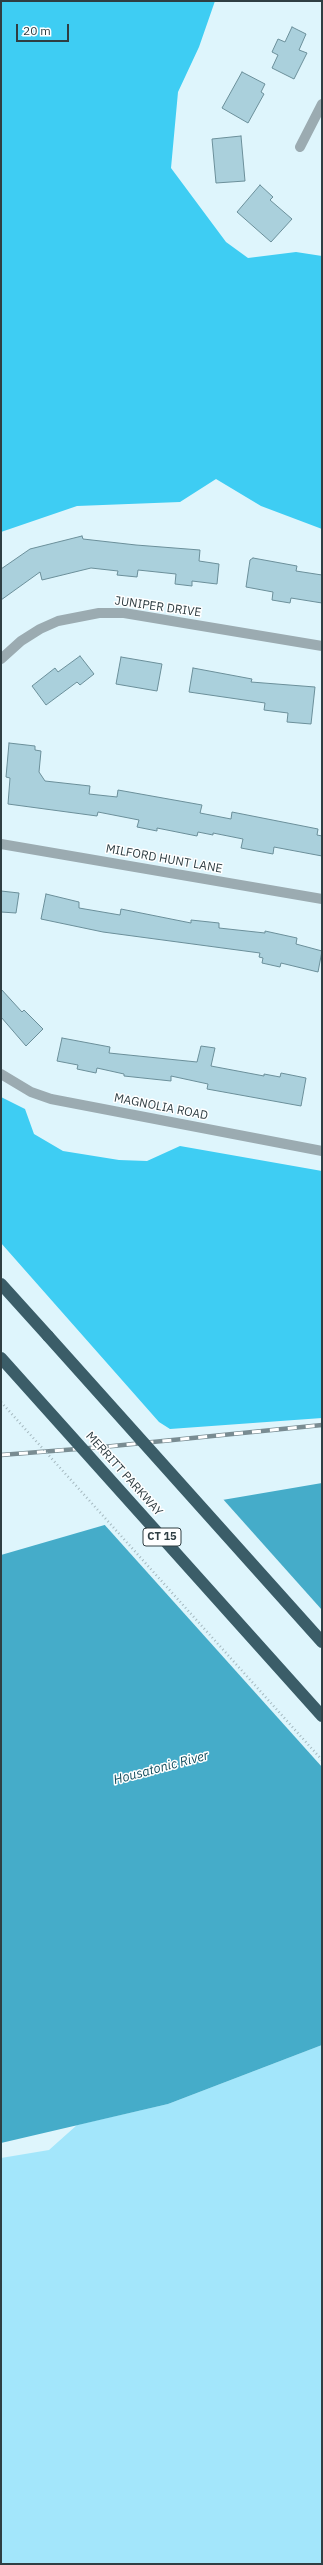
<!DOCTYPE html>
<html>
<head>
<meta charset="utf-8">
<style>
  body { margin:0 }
  #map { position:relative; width:323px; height:2565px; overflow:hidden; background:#def5fc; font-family:"IBM Plex Sans",sans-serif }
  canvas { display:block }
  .frame { position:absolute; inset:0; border:2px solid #2f3e43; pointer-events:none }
  .scale { position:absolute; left:16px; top:24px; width:53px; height:18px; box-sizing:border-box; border:2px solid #2f3e43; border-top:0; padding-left:5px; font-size:12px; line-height:14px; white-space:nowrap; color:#2f3e43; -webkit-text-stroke:3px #fff; paint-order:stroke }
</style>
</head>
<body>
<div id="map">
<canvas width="323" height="2565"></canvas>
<div class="frame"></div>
<div class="scale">20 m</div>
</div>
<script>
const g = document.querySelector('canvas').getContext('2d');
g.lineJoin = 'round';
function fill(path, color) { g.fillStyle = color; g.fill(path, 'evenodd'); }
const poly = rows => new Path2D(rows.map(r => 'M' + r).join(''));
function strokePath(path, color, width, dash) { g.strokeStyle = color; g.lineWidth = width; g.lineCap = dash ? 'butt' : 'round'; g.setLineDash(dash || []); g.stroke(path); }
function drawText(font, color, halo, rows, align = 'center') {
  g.font = font + ' "IBM Plex Sans",sans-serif'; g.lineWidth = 3; g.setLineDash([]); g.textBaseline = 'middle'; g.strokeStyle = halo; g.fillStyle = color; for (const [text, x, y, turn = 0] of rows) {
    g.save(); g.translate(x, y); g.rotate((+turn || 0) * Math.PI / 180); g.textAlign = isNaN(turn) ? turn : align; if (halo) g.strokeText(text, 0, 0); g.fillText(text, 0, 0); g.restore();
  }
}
const green = poly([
  [322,2045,322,2564,1,2564,1,2158,49,2150,77,2125,168,2104]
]);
const forest = poly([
  [1,1,215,1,199,47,178,92,171,168,226,242,248,258,296,252,322,256,322,529,261,506,216,479,180,502,77,506,1,532],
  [1,1097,25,1109,34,1134,63,1151,119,1160,147,1161,180,1146,322,1171,322,1418,170,1429,159,1422,1,1243]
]);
const water = poly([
  [322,1483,322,2045,168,2104,1,2143,1,1555,146,1513]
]);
const pier = poly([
  [222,1498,322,1610,322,1767,103,1523,146,1511]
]);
const building = poly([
  [292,27,306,34,299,50,307,53,294,79,272,68,278,55,272,52,278,39,285,42,292,27],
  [242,72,265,84,261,92,264,94,248,123,222,108,242,72],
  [241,136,245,181,216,183,212,139,241,136],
  [260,185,273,197,270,200,292,219,271,242,237,212,260,185],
  [82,536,83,539,136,545,200,550,199,561,219,564,217,584,192,581,192,586,175,584,176,574,138,570,137,577,117,575,118,571,91,568,42,580,40,572,1,600,1,569,30,549,82,536],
  [253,558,297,566,296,571,322,575,322,603,291,598,290,603,272,600,273,592,246,587,250,560,253,558],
  [80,656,94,674,80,685,77,682,46,705,32,686,55,668,58,672,80,656],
  [121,657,162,664,157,691,116,684,121,657],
  [193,668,252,679,251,682,315,687,311,724,287,722,288,713,264,710,265,703,189,692,193,668],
  [9,743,35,746,35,750,41,751,39,772,45,781,90,786,89,794,117,797,118,790,202,805,200,813,231,819,232,812,318,829,317,835,322,836,322,856,274,847,273,854,241,848,243,839,213,833,213,835,198,832,197,836,157,828,157,831,137,827,139,820,98,812,97,816,8,804,10,778,6,777,9,743],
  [1,891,19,893,16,913,1,912,1,891],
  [46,894,79,902,79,908,120,915,121,909,191,923,191,920,219,923,219,928,265,933,265,931,297,938,296,944,322,951,318,972,281,963,280,967,262,963,263,958,259,957,260,953,103,932,41,919,46,894],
  [1,989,22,1012,24,1010,43,1029,26,1046,1,1017,1,989],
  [62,1038,110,1047,109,1053,197,1062,201,1046,215,1048,211,1066,264,1076,264,1074,280,1077,281,1073,306,1078,301,1106,207,1089,208,1084,171,1076,171,1081,124,1076,124,1074,97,1068,96,1073,77,1069,78,1065,57,1061,62,1038]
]);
const street = poly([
  [300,147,322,104],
  [1,659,21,641,40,629,58,621,99,613,124,613,322,646],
  [1,844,322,899],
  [1,1074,31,1092,51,1099,322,1151]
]);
const highway = poly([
  [1,1284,48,1336]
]);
const rail = poly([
  [1,1455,103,1447,322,1425]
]);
const pathBridge = poly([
  [1,1402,322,1760]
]);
const highwayBridge = poly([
  [48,1336,322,1642],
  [1,1358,322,1716]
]);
const shields = [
  [162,1537,38]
];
const shieldNames = [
  ["CT 15",162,1537]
];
const streetNames = [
  ["JUNIPER DRIVE",158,607,8],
  ["MILFORD HUNT LANE",164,859,10],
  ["MAGNOLIA ROAD",161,1107,11],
  ["MERRITT PARKWAY",124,1474,48]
];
const waterNames = [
  ["Housatonic River",161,1768,-15]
];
fill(green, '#a3e6fb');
fill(forest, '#3ecdf3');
fill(water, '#45acc9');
fill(pier, '#def5fc');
fill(building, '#aad0dc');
strokePath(building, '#6b8f9a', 1);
strokePath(street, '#9babb1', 10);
strokePath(highway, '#3b5d68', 12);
strokePath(rail, '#798c92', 4.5);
strokePath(rail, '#fff', 3, [9]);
strokePath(pathBridge, '#a4b8bf', 2.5, [1, 3]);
strokePath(highwayBridge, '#3b5d68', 12);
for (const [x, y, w] of shields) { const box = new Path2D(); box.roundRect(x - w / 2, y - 9, w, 18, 3); g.fillStyle = '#fff'; g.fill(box); strokePath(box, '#2f3e43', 1); }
drawText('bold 11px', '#2f3e43', null, shieldNames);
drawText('12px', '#2f3e43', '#fff', streetNames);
drawText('italic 13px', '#134e5e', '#fff', waterNames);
</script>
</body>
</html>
